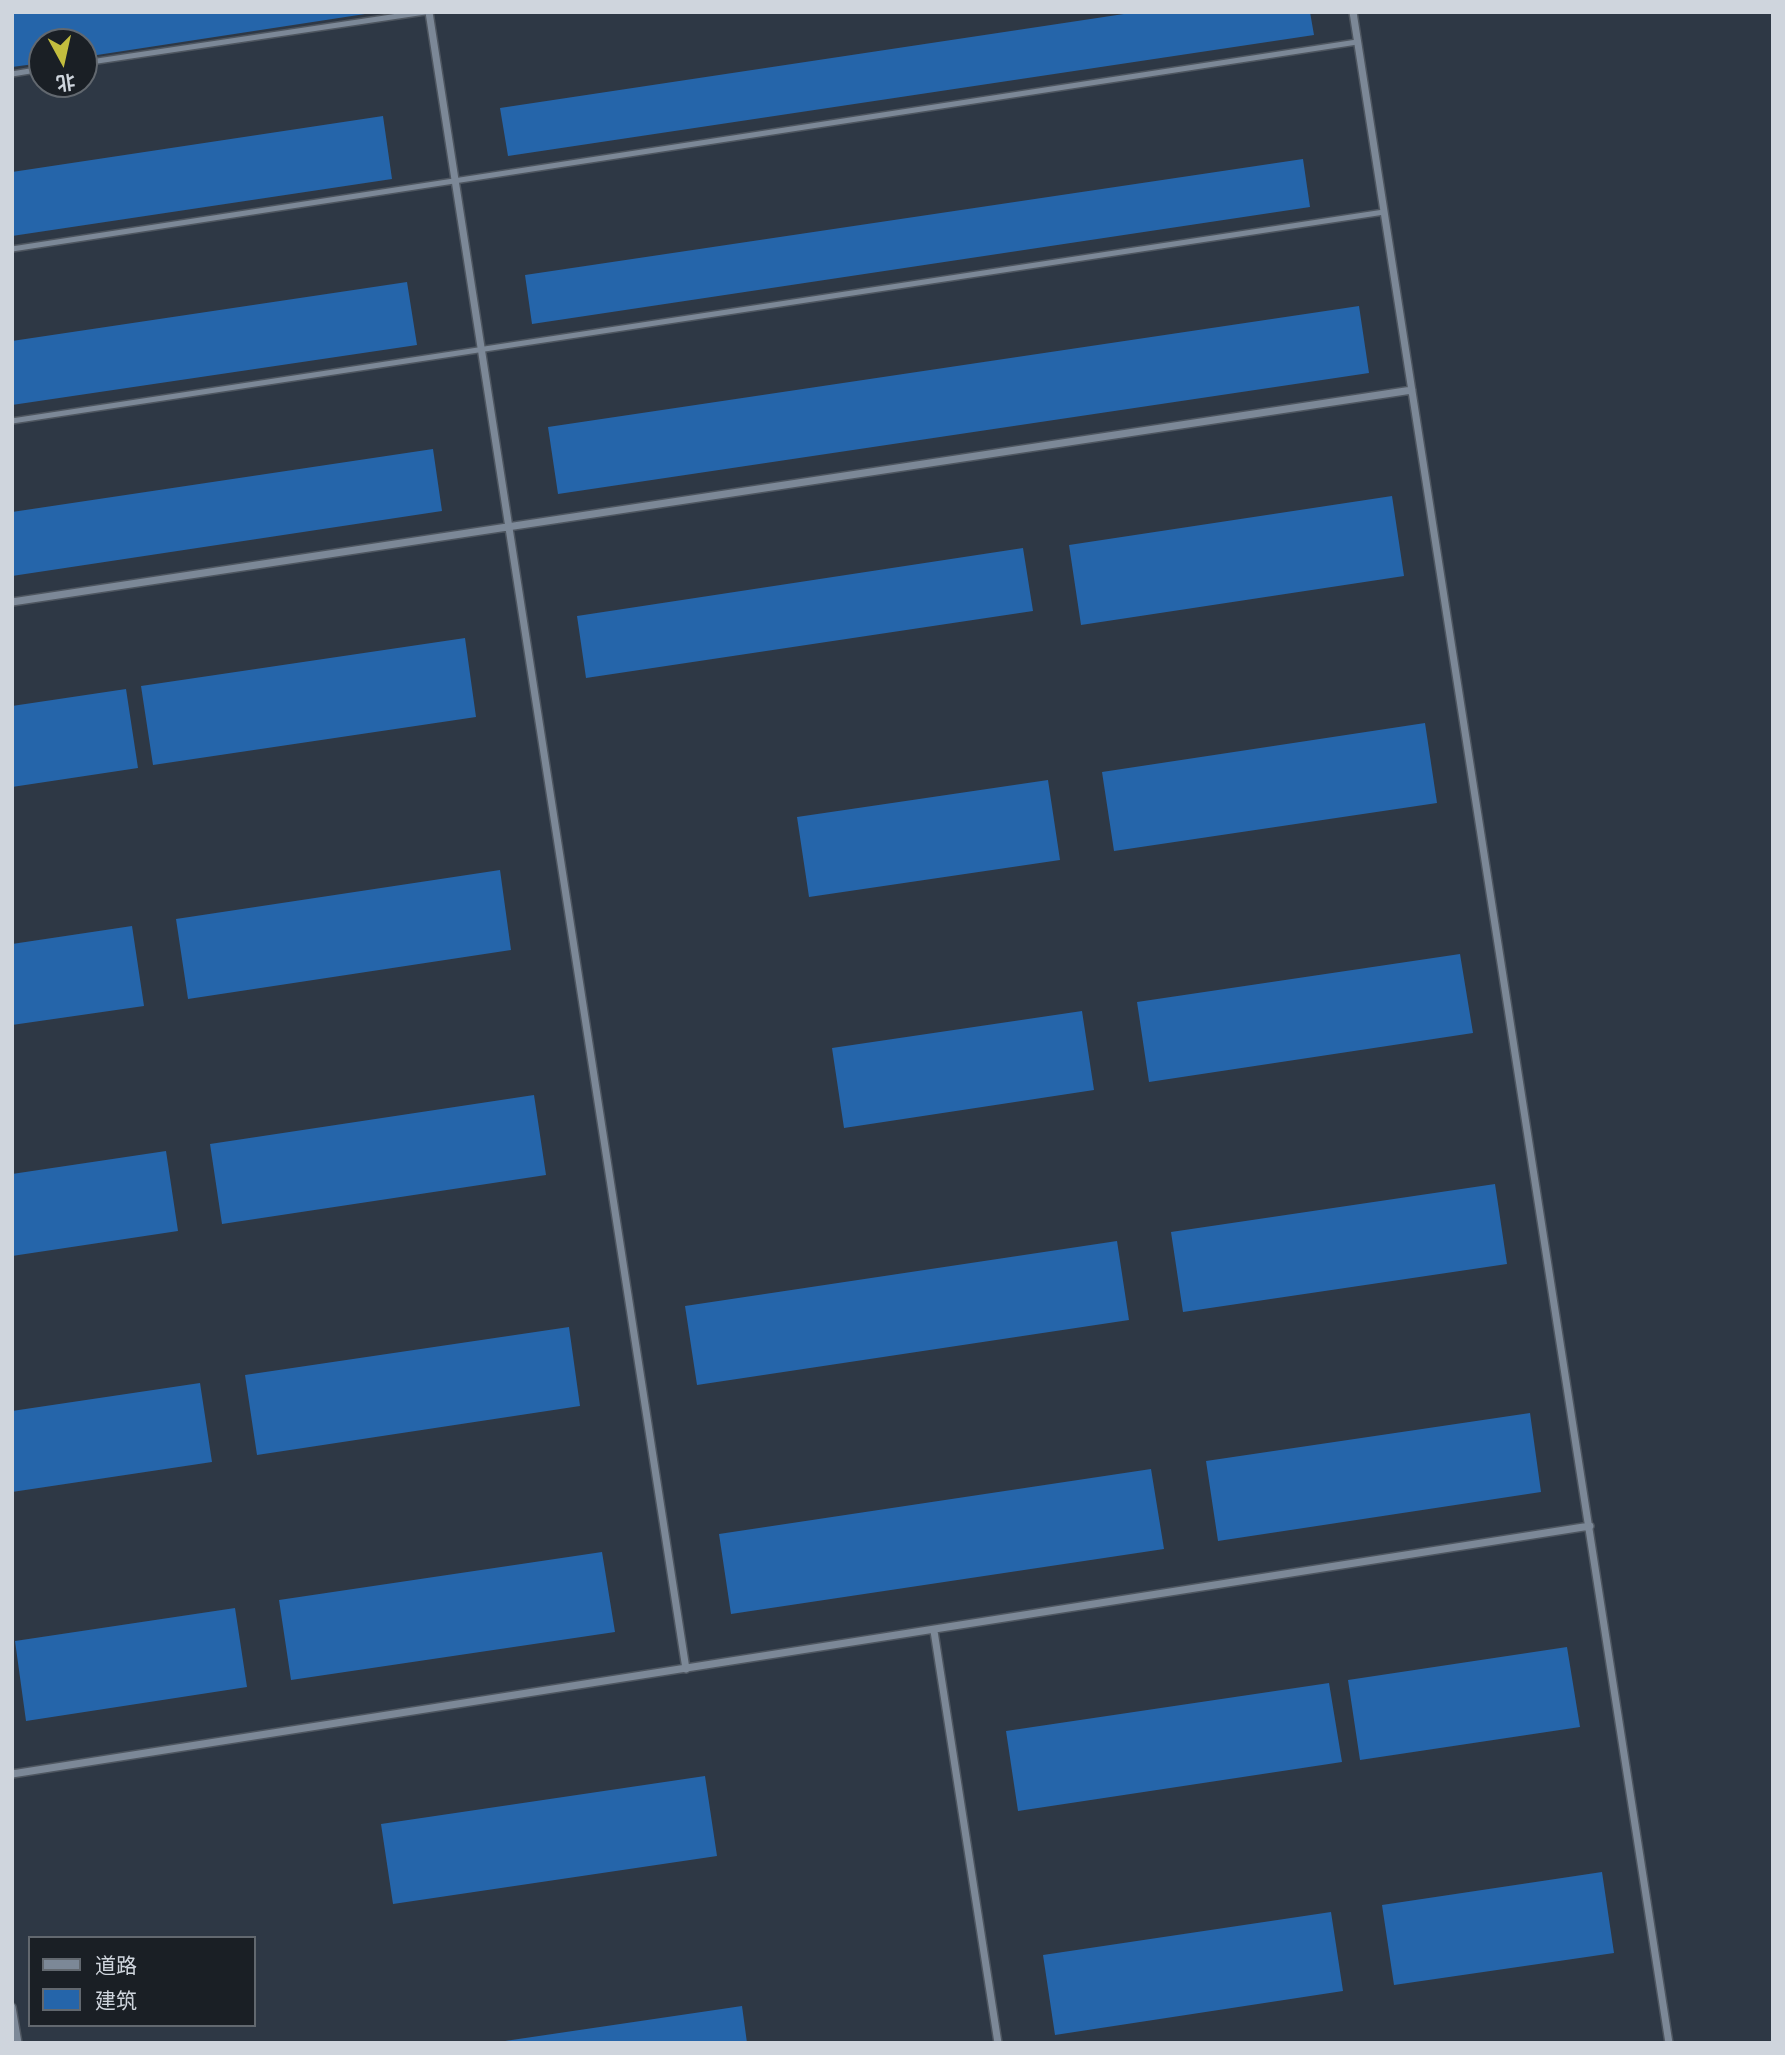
<!DOCTYPE html>
<html>
<head>
<meta charset="utf-8">
<style>
  body { margin:0 }
  #map { position:relative; width:1785px; height:2055px; overflow:hidden; background:#2e3845; font-family:"DM Sans","Noto Sans SC",sans-serif }
  canvas { display:block }
  .frame { position:absolute; inset:0; border:14px solid #cfd5dd; pointer-events:none }
  .legend { position:absolute; left:28px; top:1936px; width:228px; height:91px; box-sizing:border-box; background:#1a1f25; border:2px solid #62686f; margin:0; padding:9px 12px; list-style:none; font-size:21px; color:#cfd5dd }
  .legend li { display:flex; align-items:center; gap:14px; height:35px }
  .legend b { width:35px; border:2px solid #62686f }
  .north { position:absolute; left:28px; top:28px; width:70px; height:70px; box-sizing:border-box; background:#1a1f25; border:2px solid #62686f; border-radius:50%; rotate:172deg; font-size:19px; font-weight:700; line-height:28px; text-align:center; color:#cfd5dd }
  .north::after { content:''; display:block; margin:auto; width:24px; height:32px; background:#c3bd3e; clip-path:polygon(50% 0,100% 100%,50% 72%,0 100%) }
</style>
</head>
<body>
<div id="map">
<canvas width="1785" height="2055"></canvas>
<div class="frame"></div>
<ul class="legend">
<li><b style="height:9px;background:#7c8897"></b>道路</li>
<li><b style="height:19px;background:#2565aa"></b>建筑</li>
</ul>
<div class="north">北</div>
</div>
<script>
const g = document.querySelector('canvas').getContext('2d');
g.lineJoin = 'round';
function fill(path, color) { g.fillStyle = color; g.fill(path, 'evenodd'); }
const poly = rows => new Path2D(rows.map(r => 'M' + r).join(''));
function strokePath(path, color, width, dash) { g.strokeStyle = color; g.lineWidth = width; g.lineCap = dash ? 'butt' : 'round'; g.setLineDash(dash || []); g.stroke(path); }
const building = poly([
  [12,12,365,12,365,14,84,57,84,42,42,42,42,63,12,67],
  [1137,12,1310,12,1314,35,508,156,500,108],
  [383,116,392,179,12,236,12,172],
  [1303,159,1310,207,532,324,525,275],
  [407,282,417,345,12,405,12,341],
  [1359,306,1369,373,558,494,548,427],
  [433,449,442,511,12,576,12,512],
  [1392,496,1404,576,1081,625,1069,545],
  [1023,548,1033,611,586,678,577,616],
  [465,638,476,717,153,765,141,686],
  [126,689,138,768,12,787,12,706],
  [1425,723,1437,803,1114,851,1102,772],
  [1048,780,1060,860,809,897,797,817],
  [500,870,511,950,188,999,176,919],
  [132,926,144,1006,12,1025,12,944],
  [1460,954,1473,1033,1149,1082,1137,1002],
  [1082,1011,1094,1090,844,1128,832,1048],
  [534,1095,546,1175,222,1224,210,1144],
  [166,1151,178,1231,12,1256,12,1174],
  [1495,1184,1507,1264,1183,1312,1171,1232],
  [1117,1241,1129,1320,697,1385,685,1306],
  [569,1327,580,1406,257,1455,245,1375],
  [200,1383,212,1462,12,1492,12,1411],
  [1530,1413,1541,1492,1218,1541,1206,1461],
  [1151,1469,1164,1549,731,1614,719,1534],
  [602,1552,615,1632,291,1680,279,1600],
  [235,1608,247,1687,26,1721,15,1641],
  [1567,1647,1580,1727,1360,1760,1348,1680],
  [1329,1683,1342,1762,1018,1811,1006,1731],
  [705,1776,717,1856,393,1904,381,1824],
  [1602,1872,1614,1953,1394,1985,1382,1905],
  [1331,1912,1343,1991,1055,2035,1043,1955],
  [742,2006,747,2043,506,2043,505,2041]
]);
const service = poly([
  [84,63,425,12],
  [12,74,42,69],
  [12,249,1357,42],
  [12,421,1384,212]
]);
const minor = poly([
  [429,12,686,1669],
  [1353,12,1669,2043],
  [12,602,1412,390],
  [934,1631,998,2043],
  [12,1774,1590,1526],
  [12,2007,18,2043]
]);
fill(building, '#2565aa');
strokePath(service, '#4e5660', 8);
strokePath(minor, '#4e5660', 10);
strokePath(service, '#7c8897', 5);
strokePath(minor, '#7c8897', 7);
</script>
</body>
</html>
